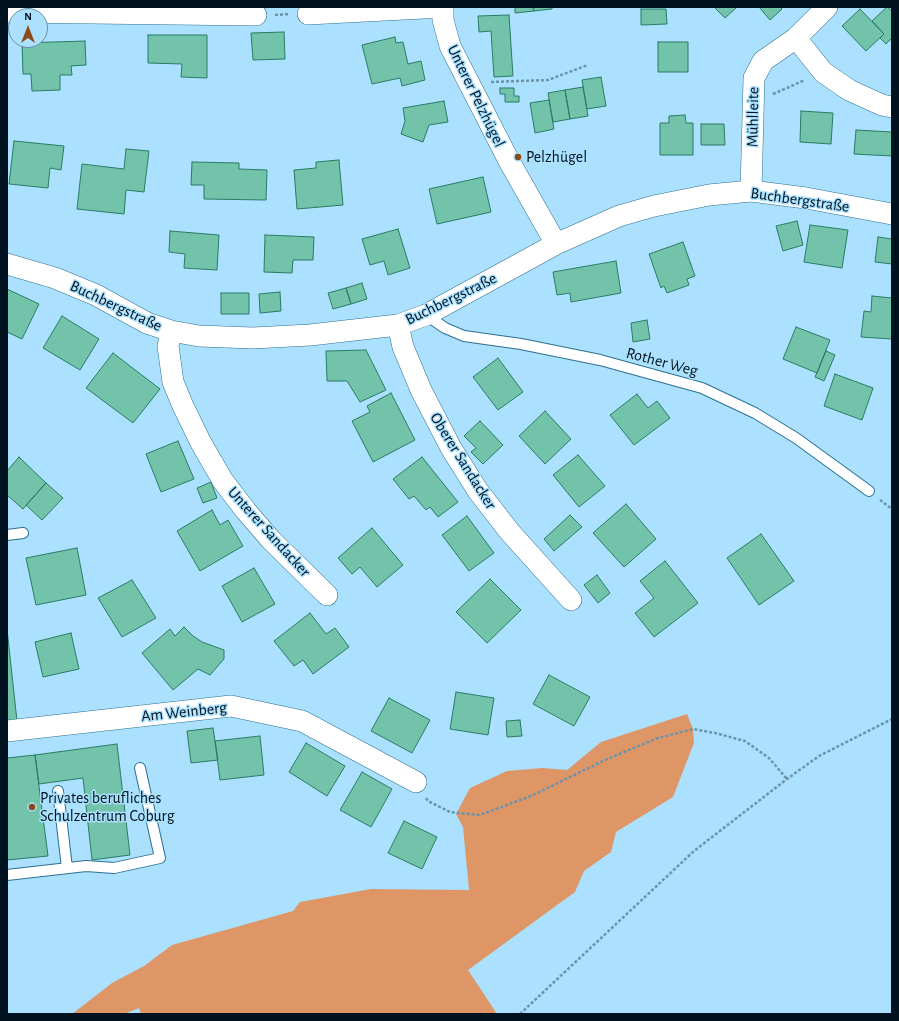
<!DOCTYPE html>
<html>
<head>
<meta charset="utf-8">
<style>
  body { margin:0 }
  #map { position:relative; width:899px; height:1021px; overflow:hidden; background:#abe1fe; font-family:"Alegreya Sans",sans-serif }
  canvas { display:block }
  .frame { position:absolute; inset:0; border:8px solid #00121f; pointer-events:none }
  .north { position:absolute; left:8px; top:8px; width:40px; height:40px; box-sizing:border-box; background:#abe1fe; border:1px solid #678ea5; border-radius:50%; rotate:0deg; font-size:11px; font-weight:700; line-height:16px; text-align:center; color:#00121f }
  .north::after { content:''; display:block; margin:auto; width:14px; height:18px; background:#8c4a19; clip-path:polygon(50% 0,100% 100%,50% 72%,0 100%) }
</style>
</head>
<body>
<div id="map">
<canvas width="899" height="1021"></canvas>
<div class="frame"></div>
<div class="north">N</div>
</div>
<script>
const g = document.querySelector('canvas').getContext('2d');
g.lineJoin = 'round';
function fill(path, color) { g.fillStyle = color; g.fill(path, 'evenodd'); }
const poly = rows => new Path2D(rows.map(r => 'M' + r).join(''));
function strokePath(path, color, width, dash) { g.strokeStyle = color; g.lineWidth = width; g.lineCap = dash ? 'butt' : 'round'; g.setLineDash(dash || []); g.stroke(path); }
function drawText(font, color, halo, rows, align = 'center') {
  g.font = font + ' "Alegreya Sans",sans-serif'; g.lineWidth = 3; g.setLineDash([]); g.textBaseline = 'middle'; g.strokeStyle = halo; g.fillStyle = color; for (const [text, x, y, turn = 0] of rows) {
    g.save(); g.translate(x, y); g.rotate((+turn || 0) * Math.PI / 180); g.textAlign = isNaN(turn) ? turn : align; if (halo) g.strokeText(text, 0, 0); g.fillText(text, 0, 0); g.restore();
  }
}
const forest = poly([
  [687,714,693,729,694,743,673,797,616,832,611,852,584,871,575,892,468,970,497,1014,141,1014,139,1008,124,1014,72,1014,112,983,144,966,172,945,293,911,300,902,371,889,469,890,463,827,456,814,470,788,507,771,542,768,567,770,601,742]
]);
const building = poly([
  [515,7,533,7,534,11,515,13,515,7],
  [533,7,552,7,552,9,534,11,533,7],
  [714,7,737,7,725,18,714,7],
  [759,7,780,7,782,9,770,20,759,7],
  [887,7,892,11,892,38,886,44,880,38,884,34,872,21,887,7],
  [641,9,666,9,667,24,641,25,641,9],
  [860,9,884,34,866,51,842,26,860,9],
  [509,15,513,76,494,77,491,31,479,32,478,16,509,15],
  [284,32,285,59,253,60,251,33,284,32],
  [148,35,207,35,207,78,181,77,182,64,148,63,148,35],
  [395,37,396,43,403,42,408,64,421,61,425,80,402,86,400,78,372,84,362,45,395,37],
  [85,41,86,65,71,66,72,75,60,75,60,90,32,91,31,74,23,74,22,43,85,41],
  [658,42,688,42,688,72,658,72,658,42],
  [601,77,606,106,587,109,582,80,601,77],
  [583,87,588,116,570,119,565,90,583,87],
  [500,88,514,88,514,96,519,96,519,102,505,102,505,94,500,94,500,88],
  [565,90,570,119,553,122,548,93,565,90],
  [549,100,554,129,535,133,530,103,549,100],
  [444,101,448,122,429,125,423,142,401,134,405,121,403,108,444,101],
  [801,111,833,113,831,144,800,142,801,111],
  [685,115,686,123,693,123,693,155,660,155,660,123,669,123,669,116,685,115],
  [701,124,724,124,725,145,701,145,701,124],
  [856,130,892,132,892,156,854,154,856,130],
  [14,141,64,146,61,170,50,168,48,188,9,184,14,141],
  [126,149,149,151,144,192,126,190,124,214,77,209,82,164,124,169,126,149],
  [339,160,343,205,297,209,294,170,316,168,316,162,339,160],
  [192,162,239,163,239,169,267,170,266,200,204,199,204,185,191,185,192,162],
  [483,177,491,212,437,224,429,189,483,177],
  [797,221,803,245,783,251,776,226,797,221],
  [810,225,848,230,842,268,804,262,810,225],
  [398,229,410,268,388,275,384,261,370,265,362,239,398,229],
  [170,231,219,235,217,270,184,268,185,254,169,252,170,231],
  [265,235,314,237,313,260,293,260,292,273,264,272,265,235],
  [878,237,892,239,892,264,875,262,878,237],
  [683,242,695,276,687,279,689,285,667,293,664,286,661,288,649,254,683,242],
  [616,261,621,293,571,302,570,293,557,295,553,272,616,261],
  [362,283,367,299,351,304,346,288,362,283],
  [346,288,351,304,333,309,328,293,346,288],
  [7,289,39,304,22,339,7,332,7,289],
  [280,292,281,311,260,313,259,294,280,292],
  [221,293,249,293,249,314,221,314,221,293],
  [872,296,892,298,892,339,861,337,864,311,871,312,872,296],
  [62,316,99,339,80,370,43,348,62,316],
  [647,320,650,339,633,342,631,323,647,320],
  [796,327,830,340,817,373,783,359,796,327],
  [366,350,386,390,360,402,347,381,327,381,326,351,366,350],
  [826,351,835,355,824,381,815,377,826,351],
  [113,353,160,389,133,423,86,388,113,353],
  [498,358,523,392,498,410,473,377,498,358],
  [835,374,873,388,862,420,824,406,835,374],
  [391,393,415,440,373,462,352,421,370,412,367,406,391,393],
  [637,394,648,408,657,401,670,418,634,445,610,415,637,394],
  [545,411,571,439,545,464,519,436,545,411],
  [480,421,503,445,483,464,471,452,476,448,464,436,480,421],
  [178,441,194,479,161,492,146,454,178,441],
  [578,455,605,486,579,507,553,475,578,455],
  [19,457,46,483,23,509,7,495,7,471,19,457],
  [422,457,458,502,438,517,430,507,426,510,414,496,409,499,393,479,422,457],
  [211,482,217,498,203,503,197,488,211,482],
  [46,483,63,498,42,520,26,505,46,483],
  [626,504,656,539,624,567,593,533,626,504],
  [212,510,220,525,228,520,243,546,200,571,177,531,212,510],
  [570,515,582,527,554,551,544,539,570,515],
  [467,516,494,553,469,571,442,535,467,516],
  [372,528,403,565,377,587,360,567,352,574,338,558,372,528],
  [761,534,794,581,759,605,727,558,761,534],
  [77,548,86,595,36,605,26,558,77,548],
  [665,561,698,603,654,637,635,613,654,598,640,581,665,561],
  [254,568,275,604,242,622,222,586,254,568],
  [597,575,610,593,598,603,584,585,597,575],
  [490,579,521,610,487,643,456,612,490,579],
  [132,580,156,618,122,637,98,598,132,580],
  [310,613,326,634,335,628,349,647,313,674,303,660,294,666,274,641,310,613],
  [184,627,193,636,202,642,224,650,224,659,210,675,198,669,173,690,142,653,170,629,175,636,184,627],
  [7,629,17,721,7,722,7,629],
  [71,633,79,669,43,677,35,642,71,633],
  [549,675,590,697,574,726,533,704,549,675],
  [456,692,494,698,488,735,450,729,456,692],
  [389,698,430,720,412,753,371,731,389,698],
  [520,720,522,736,507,737,506,721,520,720],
  [213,728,218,760,191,763,187,731,213,728],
  [260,736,264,775,220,780,215,741,260,736],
  [306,743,345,766,327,796,289,772,306,743],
  [117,744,130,855,92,860,83,778,39,784,35,755,117,744],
  [35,755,48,856,7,860,7,758,35,755],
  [362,772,392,789,371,827,340,810,362,772],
  [404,821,437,837,422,869,388,853,404,821]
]);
const path = poly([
  [275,15,290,14],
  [491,82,548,80,588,65],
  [773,94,805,80],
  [880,500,892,509],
  [426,798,428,801,450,812,480,815,531,796,607,759,658,738,693,729,715,733,745,741,769,758,787,779],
  [520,1014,694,851,787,779,819,756,892,719]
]);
const service = poly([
  [426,315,445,328,464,336,521,344,600,360,702,388,755,413,796,438,869,491],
  [7,535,23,533],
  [58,791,67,868],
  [7,875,86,866,114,868,160,858,140,768]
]);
const minor = poly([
  [443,7,443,20,450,46,509,161,556,244],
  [7,12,256,15],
  [308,14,443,7],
  [796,38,823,72,849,90,882,105,892,107],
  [751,191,754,78,763,61,796,38,827,7],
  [7,264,55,278,96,295,147,323,171,331,199,336,253,338,310,335,398,325,426,315,556,244,619,216,654,206,709,195,751,191,806,198,892,214],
  [398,325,403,347,421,390,451,448,478,491,509,531,571,600],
  [171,331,168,346,173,382,183,406,201,443,223,481,246,511,271,540,327,595],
  [7,731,231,706,302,721,416,782]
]);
const markers = [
  [518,157,4,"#8c4a19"],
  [32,807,4,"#8c4a19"]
];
const streetNames = [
  ["Unterer Pelzhügel",476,96,64],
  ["Mühlleite",753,117,-89],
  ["Buchbergstraße",800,200,8],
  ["Buchbergstraße",451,299,-26],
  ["Buchbergstraße",116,306,25],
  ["Rother Weg",662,362,15],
  ["Oberer Sandacker",463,461,58],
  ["Unterer Sandacker",269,532,48],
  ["Am Weinberg",184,712,-6]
];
const poiNames = [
  ["Pelzhügel",526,157],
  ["Privates berufliches",40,798],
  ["Schulzentrum Coburg",40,816]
];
fill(forest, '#df9667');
fill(building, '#73c2aa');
strokePath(building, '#297b66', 1);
strokePath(service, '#2b7091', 12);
strokePath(minor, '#2b7091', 22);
strokePath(path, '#6b94ab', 2.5, [3, 2]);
strokePath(service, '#fff', 10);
strokePath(minor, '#fff', 21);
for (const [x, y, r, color] of markers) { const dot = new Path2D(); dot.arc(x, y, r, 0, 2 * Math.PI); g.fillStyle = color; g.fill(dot); strokePath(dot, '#abe1fe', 1.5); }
drawText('16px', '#00121f', '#abe1fe', streetNames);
drawText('16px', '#00121f', '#abe1fe', poiNames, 'left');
</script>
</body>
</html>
